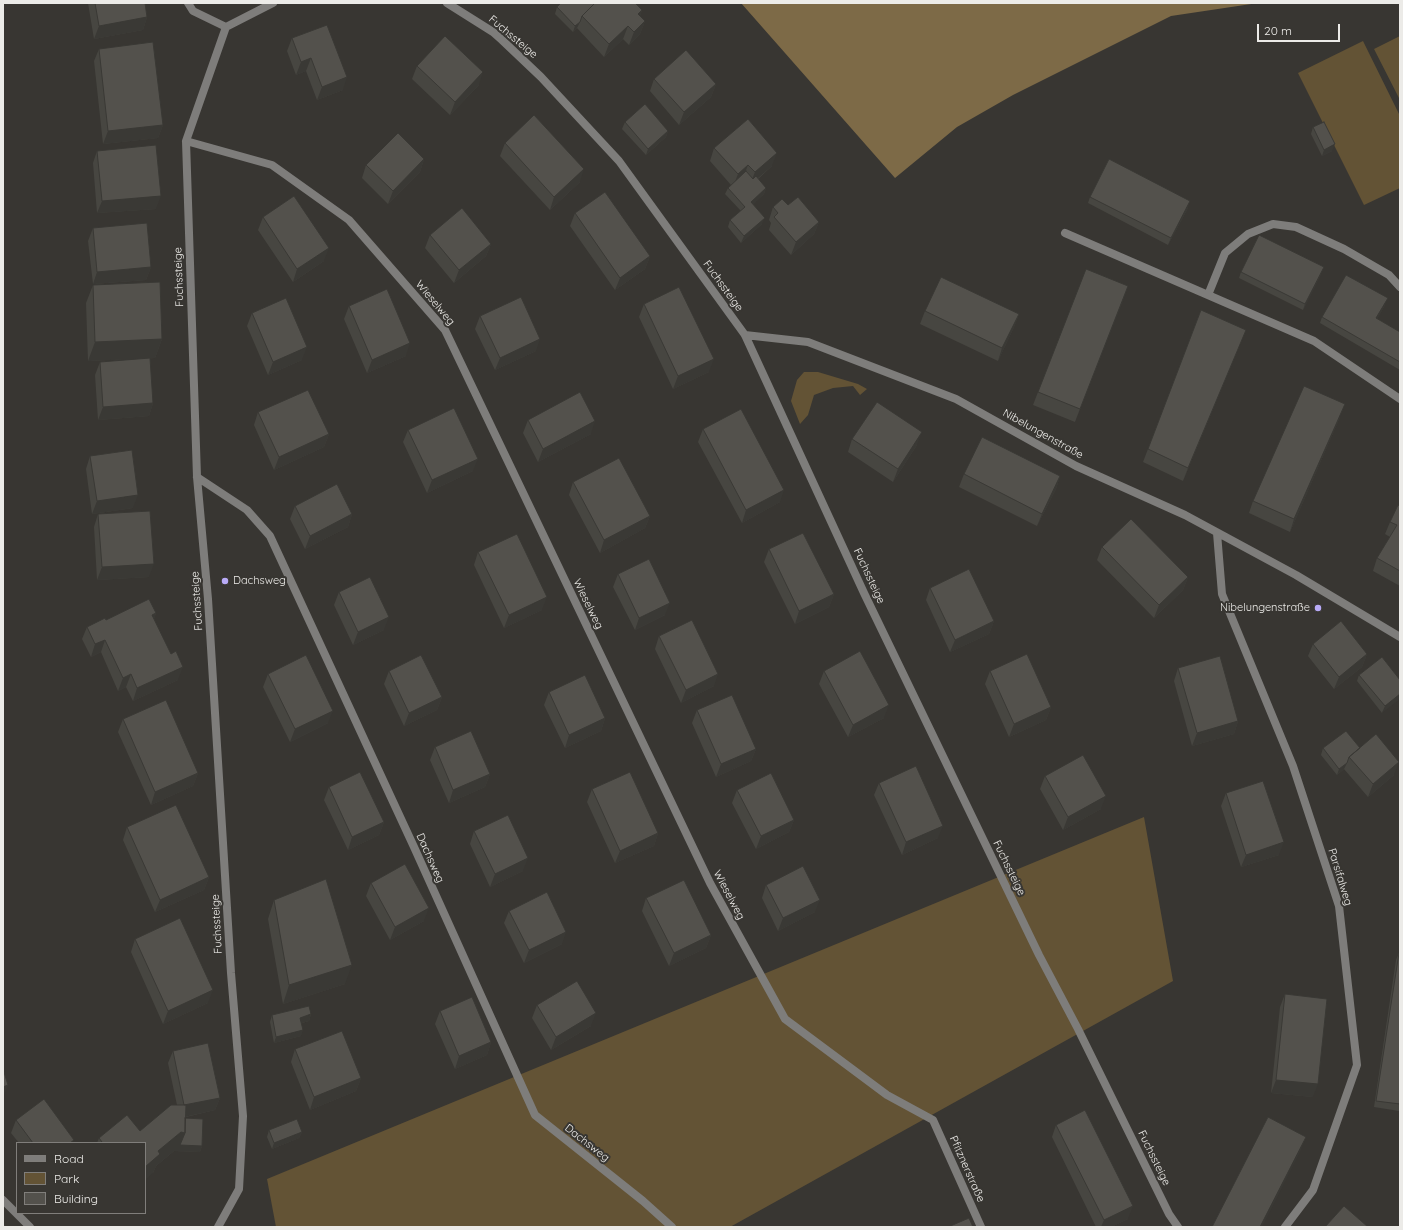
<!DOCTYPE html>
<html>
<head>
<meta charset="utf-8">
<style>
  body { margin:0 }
  #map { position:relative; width:1403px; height:1230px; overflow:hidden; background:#383632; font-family:Quicksand,sans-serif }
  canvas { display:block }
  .frame { position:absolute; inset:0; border:4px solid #ecebe8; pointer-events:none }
  .legend { position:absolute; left:16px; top:1142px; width:130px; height:72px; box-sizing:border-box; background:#383632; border:1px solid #807e7b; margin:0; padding:5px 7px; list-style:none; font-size:12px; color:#ecebe8 }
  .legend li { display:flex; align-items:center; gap:8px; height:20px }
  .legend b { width:20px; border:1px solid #807e7b }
  .scale { position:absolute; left:1257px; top:24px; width:83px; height:18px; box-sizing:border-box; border:2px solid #ecebe8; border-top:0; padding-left:5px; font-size:12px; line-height:14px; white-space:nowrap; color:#ecebe8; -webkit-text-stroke:3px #383632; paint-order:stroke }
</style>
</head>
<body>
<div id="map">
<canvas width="1403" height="1230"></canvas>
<div class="frame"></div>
<ul class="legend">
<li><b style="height:5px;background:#7e7d7b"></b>Road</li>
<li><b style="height:11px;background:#635335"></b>Park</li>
<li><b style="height:11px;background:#53514c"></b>Building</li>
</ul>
<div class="scale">20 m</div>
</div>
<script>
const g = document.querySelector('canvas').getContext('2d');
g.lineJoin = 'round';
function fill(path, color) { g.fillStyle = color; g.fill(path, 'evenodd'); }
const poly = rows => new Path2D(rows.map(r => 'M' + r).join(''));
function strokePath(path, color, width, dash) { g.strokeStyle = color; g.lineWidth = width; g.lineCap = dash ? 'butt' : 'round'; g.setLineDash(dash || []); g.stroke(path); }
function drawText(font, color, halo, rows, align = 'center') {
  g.font = font + ' Quicksand,sans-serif'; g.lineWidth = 4; g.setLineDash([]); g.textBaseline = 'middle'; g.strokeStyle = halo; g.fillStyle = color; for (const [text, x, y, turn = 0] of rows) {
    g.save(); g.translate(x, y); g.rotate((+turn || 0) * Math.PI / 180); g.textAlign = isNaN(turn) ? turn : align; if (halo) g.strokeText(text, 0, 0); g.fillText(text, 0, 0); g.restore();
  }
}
const green = poly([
  [1400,36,1400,100,1374,49],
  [1363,41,1400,116,1400,188,1364,205,1298,73],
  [804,372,818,372,858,384,867,389,860,395,853,386,833,388,814,395,808,415,800,424,791,401,797,380],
  [1144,817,1173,981,730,1227,276,1227,267,1179]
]);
const forest = poly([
  [741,3,1258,3,1171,16,1013,95,957,127,895,178]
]);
const minor = poly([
  [188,3,193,11,226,27],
  [447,3,493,32,502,40,541,77,619,161,745,335,864,593,1039,955,1078,1029,1169,1214,1178,1227],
  [186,141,272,165,349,220,445,330,710,883,785,1019,887,1095,933,1120,981,1227],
  [1065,233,1314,341,1400,399],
  [1208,295,1225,253,1248,234,1273,224,1296,227,1344,249,1389,275,1400,287],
  [745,335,808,342,956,399,1076,466,1185,515,1296,575,1400,637],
  [197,477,247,510,270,536,414,847,535,1115,643,1201,672,1227],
  [1217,533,1222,594,1293,766,1339,906,1357,1065,1313,1190,1285,1227],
  [3,1200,30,1227],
  [218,1227,239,1189,243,1116,231,973,208,599,197,477,186,141,226,27,273,3]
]);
const wall = poly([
  [88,3,145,3,147,17,143,30,94,39],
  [557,7,642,10,640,16,645,21,640,34,629,45,623,39,604,57,577,28,573,32,555,14],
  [292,38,343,90,317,100,306,71,296,75,287,51],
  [99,49,163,125,158,138,103,144,94,61],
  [417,66,479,85,450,115,412,79],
  [654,79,716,84,711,97,679,125,650,91],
  [625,122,668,131,666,137,646,155,622,129],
  [1313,127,1332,151,1322,156,1311,134],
  [505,143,580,182,550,210,500,156],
  [714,148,772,166,758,179,766,188,764,194,753,204,762,224,741,243,728,227,730,220,741,211,725,194,728,188,731,185,710,161],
  [97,151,156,209,97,213,93,163],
  [424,159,420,172,388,204,362,178,366,165],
  [1090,197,1188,208,1168,245,1088,203],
  [788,205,819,222,814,234,791,255,769,230,771,223,769,220,773,207],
  [575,213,650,256,645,269,615,290,570,226],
  [263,217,324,261,293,282,258,230],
  [93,228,151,267,146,280,93,284,88,241],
  [430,235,491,244,486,256,454,283,425,248],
  [1241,272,1321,274,1303,310,1239,278],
  [93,285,162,339,155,358,88,361,86,303],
  [1128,286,1075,422,1033,405,1038,392],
  [644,304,709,372,673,389,639,317],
  [1385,305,1377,319,1400,332,1400,370,1320,323,1322,317],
  [349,306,406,356,367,373,344,319],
  [1201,310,1241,342,1183,481,1143,462],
  [925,311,1019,314,1014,327,998,361,920,324],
  [252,313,302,360,268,375,247,326],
  [480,316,536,351,495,370,475,329],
  [100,362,153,403,149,416,98,420,95,375],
  [258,412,329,434,324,447,274,470,254,425],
  [1340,417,1290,532,1249,513,1253,501],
  [528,420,591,434,538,462,523,433],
  [703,429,780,502,742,523,698,442],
  [408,430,473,471,427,493,403,442],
  [852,439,917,445,893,482,848,452],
  [90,456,133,508,92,514,86,469],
  [964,474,1060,476,1056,489,1037,526,959,487],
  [573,482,650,516,645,528,600,553,569,495],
  [295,506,352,514,348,527,305,549,290,519],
  [1400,506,1400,586,1373,571,1377,558,1390,537,1385,534,1390,522],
  [98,514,149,577,97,580,94,527],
  [1102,547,1188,577,1183,590,1154,618,1097,560],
  [769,549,834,594,829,607,795,624,764,562],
  [478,552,542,610,504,628,474,565],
  [618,574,665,615,635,630,613,587],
  [930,588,994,621,989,634,950,652,926,600],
  [339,592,384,630,353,645,334,605],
  [156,613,154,619,178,680,133,701,126,687,118,691,101,652,91,657,82,639,87,627,106,620],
  [659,636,714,686,681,703,655,649],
  [1313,644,1367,654,1362,667,1334,689,1308,656],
  [1178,668,1238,721,1234,734,1192,746,1174,681],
  [389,671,442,697,437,710,404,726,384,684],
  [824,671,884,718,848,737,819,684],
  [990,671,1051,707,1046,720,1009,737,985,684],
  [268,674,328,723,290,742,263,687],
  [1359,675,1400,680,1382,713,1357,681],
  [549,692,605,718,601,731,565,748,544,705],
  [697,710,756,749,751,761,716,777,692,723],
  [123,719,198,773,193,786,151,805,118,732],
  [435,747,490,774,485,787,449,803,430,760],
  [1323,748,1360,748,1394,775,1368,797,1344,769,1337,775,1321,755],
  [1045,776,1101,809,1063,830,1040,789],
  [879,783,938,838,902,855,874,795],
  [329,787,384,822,379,835,348,850,324,800],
  [592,789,658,833,654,846,615,863,587,802],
  [737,790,794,820,789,832,756,849,732,803],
  [1226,793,1279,855,1241,867,1221,806],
  [127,827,209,877,204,890,155,912,123,840],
  [474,831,523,871,490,887,470,844],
  [371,883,424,921,390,940,366,896],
  [766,885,815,912,778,931,762,898],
  [646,898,711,935,706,948,669,966,642,911],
  [274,900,345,984,283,1004,268,919],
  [509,911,562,944,524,963,504,923],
  [135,939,208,1003,163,1024,131,952],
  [1399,953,1400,953,1400,1107,1399,1111,1374,1107,1396,960],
  [1285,994,1313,1097,1271,1093,1280,1007],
  [537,1005,591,1026,551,1050,532,1018],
  [440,1011,491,1042,487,1055,455,1069,435,1024],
  [311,1014,309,1021,302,1023,301,1036,274,1043,270,1022,272,1015],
  [295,1049,361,1078,356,1091,310,1110,291,1062],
  [173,1051,220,1098,215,1110,186,1117,185,1118,202,1146,200,1152,174,1151,156,1166,153,1173,145,1143,97,1143,99,1138,140,1131,177,1105,168,1063],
  [16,1120,73,1143,19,1143,11,1133],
  [1056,1125,1128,1219,1111,1227,1096,1227,1052,1137],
  [269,1130,302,1132,299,1138,272,1149,267,1137]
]);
const shadedWall = poly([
  [642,10,638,23,638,14],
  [147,17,143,30,94,39,99,26],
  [645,21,640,34,629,45,634,32],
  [580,22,577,28,573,32,575,26],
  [628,26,623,39,604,57,609,44],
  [311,58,306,71,296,75,301,62],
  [483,72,479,85,450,115,455,102],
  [347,77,343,90,317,100,322,87],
  [716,84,711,97,679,125,684,112],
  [163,125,158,138,103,144,108,131],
  [668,131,666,137,646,155,648,149],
  [1335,144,1332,151,1322,156,1324,150],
  [777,153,772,166,750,185,755,172],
  [424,159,420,172,388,204,393,191],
  [748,165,743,178,733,187,738,174],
  [584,169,580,182,550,210,554,197],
  [766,188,764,194,749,209,751,202],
  [161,196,156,209,97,213,102,201],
  [1190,201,1188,208,1168,245,1171,238],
  [765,218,762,224,741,243,744,236],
  [819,222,814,234,791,255,796,242],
  [491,244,486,256,454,283,459,270],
  [329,248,324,261,293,282,297,269],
  [650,256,645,269,615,290,620,278],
  [151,267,146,280,93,284,97,272],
  [1324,267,1321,274,1303,310,1305,304],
  [1128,286,1124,299,1075,422,1080,409],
  [1388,298,1385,305,1374,325,1376,318],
  [1019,314,1014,327,998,361,1002,348],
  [1246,330,1241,342,1183,481,1188,468],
  [162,339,155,358,88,361,95,342],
  [540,339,536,351,495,370,500,358],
  [410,343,406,356,367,373,372,360],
  [307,347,302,360,268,375,273,362],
  [714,359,709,372,673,389,678,376],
  [153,403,149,416,98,420,103,407],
  [1345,404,1340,417,1290,532,1294,519],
  [595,421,591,434,538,462,543,449],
  [922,432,917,445,893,482,898,469],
  [329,434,324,447,274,470,279,457],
  [478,459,473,471,427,493,432,480],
  [1060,476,1056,489,1037,526,1042,514],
  [784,490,780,502,742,523,746,510],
  [138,495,133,508,92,514,97,501],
  [352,514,348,527,305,549,310,536],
  [650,516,645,528,600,553,604,540],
  [154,564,149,577,97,580,102,567],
  [1188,577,1183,590,1154,618,1159,605],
  [834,594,829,607,795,624,799,611],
  [547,597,542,610,504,628,509,615],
  [670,603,665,615,635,630,639,618],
  [156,613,152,626,152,615],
  [389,617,384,630,353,645,358,632],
  [994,621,989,634,950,652,955,640],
  [105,640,101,652,91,657,95,644],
  [1367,654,1362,667,1334,689,1339,677],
  [183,667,178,680,133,701,137,688],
  [131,674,126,687,118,691,123,678],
  [718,674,714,686,681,703,686,690],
  [1400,694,1400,699,1382,713,1385,706],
  [442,697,437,710,404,726,409,713],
  [889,705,884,718,848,737,853,725],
  [1051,707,1046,720,1009,737,1014,724],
  [333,711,328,723,290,742,295,729],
  [605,718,601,731,565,748,569,735],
  [1238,721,1234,734,1192,746,1197,733],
  [756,749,751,761,716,777,721,764],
  [1399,762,1394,775,1368,797,1373,784],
  [1347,763,1344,769,1337,775,1339,769],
  [198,773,193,786,151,805,155,792],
  [490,774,485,787,449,803,453,790],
  [1106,796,1101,809,1063,830,1068,817],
  [794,820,789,832,756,849,761,836],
  [384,822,379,835,348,850,352,837],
  [943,826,938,838,902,855,906,842],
  [658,833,654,846,615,863,620,851],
  [1284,842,1279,855,1241,867,1246,855],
  [528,858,523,871,490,887,495,874],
  [209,877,204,890,155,912,160,900],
  [820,900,815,912,778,931,783,918],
  [429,908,424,921,390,940,395,927],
  [566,932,562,944,524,963,529,950],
  [711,935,706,948,669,966,674,953],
  [352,965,345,984,283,1004,289,985],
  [213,990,208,1003,163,1024,168,1011],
  [596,1013,591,1026,551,1050,556,1037],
  [311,1014,309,1021,298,1024,300,1018],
  [303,1030,301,1036,274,1043,276,1037],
  [491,1042,487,1055,455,1069,459,1056],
  [361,1078,356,1091,310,1110,314,1097],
  [1276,1080,1318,1084,1313,1097,1271,1093],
  [8,1085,3,1098,3,1087],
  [220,1098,215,1110,180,1118,184,1105],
  [181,1132,185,1133,202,1146,200,1152,174,1151,156,1166,153,1173,145,1180,145,1167,158,1151],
  [302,1132,299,1138,272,1149,274,1143],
  [1306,1137,1301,1150,1262,1227,1260,1227],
  [1133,1206,1128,1219,1111,1227,1101,1227,1104,1220]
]);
const building = poly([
  [95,3,145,3,147,17,99,26,95,3],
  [561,3,595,3,582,16,580,22,575,26,557,7,561,3],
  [595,3,635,3,642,10,638,14,645,21,634,32,628,26,609,44,582,16,595,3],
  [327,25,347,77,322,87,311,58,301,62,292,38,327,25],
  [445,36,483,72,455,102,417,66,445,36],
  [153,42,163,125,108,131,99,49,153,42],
  [686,50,716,84,684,112,654,79,686,50],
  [645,104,668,131,648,149,625,122,645,104],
  [534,115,584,169,554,197,505,143,534,115],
  [748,119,777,153,755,172,748,165,738,174,714,148,748,119],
  [1324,122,1335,144,1324,150,1313,127,1324,122],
  [398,133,424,159,393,191,366,165,398,133],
  [156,145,161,196,102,201,97,151,156,145],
  [1109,159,1190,201,1171,238,1090,197,1109,159],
  [746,171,753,179,756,176,766,188,751,202,765,218,744,236,730,220,745,207,728,188,746,171],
  [605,192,650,256,620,278,575,213,605,192],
  [294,196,329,248,297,269,263,217,294,196],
  [798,197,819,222,796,242,774,217,778,213,773,207,782,199,788,205,798,197],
  [462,208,491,244,459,270,430,235,462,208],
  [147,223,151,267,97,272,93,228,147,223],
  [1259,235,1324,267,1305,304,1241,272,1259,235],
  [1086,269,1128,286,1080,409,1038,392,1086,269],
  [1346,275,1388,298,1376,318,1400,332,1400,362,1322,317,1346,275],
  [941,277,1019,314,1002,348,925,311,941,277],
  [160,282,162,339,95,342,93,285,160,282],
  [679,287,714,359,678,376,644,304,679,287],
  [387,289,410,343,372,360,349,306,387,289],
  [521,297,540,339,500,358,480,316,521,297],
  [286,298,307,347,273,362,252,313,286,298],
  [1201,310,1246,330,1188,468,1148,449,1201,310],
  [150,358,153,403,103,407,100,362,150,358],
  [1304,386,1345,404,1294,519,1253,501,1304,386],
  [308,390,329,434,279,457,258,412,308,390],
  [580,392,595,421,543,449,528,420,580,392],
  [877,402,922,432,898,469,852,439,877,402],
  [454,408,478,459,432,480,408,430,454,408],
  [741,409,784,490,746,510,703,429,741,409],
  [982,437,1060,476,1042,514,964,474,982,437],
  [132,450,138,495,97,501,90,456,132,450],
  [619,458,650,516,604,540,573,482,619,458],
  [337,484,352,514,310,536,295,506,337,484],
  [1398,505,1400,506,1400,571,1377,558,1397,525,1390,522,1398,505],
  [150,511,154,564,102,567,98,514,150,511],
  [1131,519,1188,577,1159,605,1102,547,1131,519],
  [803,533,834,594,799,611,769,549,803,533],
  [517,534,547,597,509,615,478,552,517,534],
  [649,559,670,603,639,618,618,574,649,559],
  [969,569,994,621,955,640,930,588,969,569],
  [370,577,389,617,358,632,339,592,370,577],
  [149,599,156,613,152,615,171,654,176,651,183,667,137,688,131,674,123,678,105,640,95,644,87,627,105,618,106,620,149,599],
  [692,620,718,674,686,690,659,636,692,620],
  [1341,621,1367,654,1339,677,1313,644,1341,621],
  [860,651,889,705,853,725,824,671,860,651],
  [1027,654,1051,707,1014,724,990,671,1027,654],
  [306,655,333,711,295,729,268,674,306,655],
  [421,655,442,697,409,713,389,671,421,655],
  [1220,656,1238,721,1197,733,1178,668,1220,656],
  [1382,657,1400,680,1400,694,1385,706,1359,675,1382,657],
  [585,675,605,718,569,735,549,692,585,675],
  [732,695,756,749,721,764,697,710,732,695],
  [166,700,198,773,155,792,123,719,166,700],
  [471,731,490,774,453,790,435,747,471,731],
  [1346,731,1360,748,1349,757,1347,763,1339,769,1323,748,1346,731],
  [1376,734,1399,762,1373,784,1349,757,1376,734],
  [1083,755,1106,796,1068,817,1045,776,1083,755],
  [916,766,943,826,906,842,879,783,916,766],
  [360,772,384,822,352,837,329,787,360,772],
  [630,772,658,833,620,851,592,789,630,772],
  [771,773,794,820,761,836,737,790,771,773],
  [1263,781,1284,842,1246,855,1226,793,1263,781],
  [176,805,209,877,160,900,127,827,176,805],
  [508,815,528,858,495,874,474,831,508,815],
  [405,864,429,908,395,927,371,883,405,864],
  [803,866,820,900,783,918,766,885,803,866],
  [326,879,352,965,289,985,274,900,326,879],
  [684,880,711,935,674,953,646,898,684,880],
  [547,892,566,932,529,950,509,911,547,892],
  [180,918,213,990,168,1011,135,939,180,918],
  [1399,953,1400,953,1400,1104,1376,1101,1399,953],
  [577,981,596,1013,556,1037,537,1005,577,981],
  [1285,994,1327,999,1318,1084,1276,1080,1285,994],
  [472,997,491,1042,459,1056,440,1011,472,997],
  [309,1006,311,1014,300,1018,303,1030,276,1037,272,1015,309,1006],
  [342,1031,361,1078,314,1097,295,1049,342,1031],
  [208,1043,220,1098,184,1105,173,1051,208,1043],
  [3,1069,8,1085,3,1087,3,1069],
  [44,1099,74,1140,70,1143,33,1143,16,1120,44,1099],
  [171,1105,186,1105,185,1133,181,1132,158,1151,160,1154,145,1167,145,1143,100,1143,102,1142,99,1138,127,1115,140,1131,171,1105],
  [1085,1110,1133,1206,1104,1220,1056,1125,1085,1110],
  [1268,1117,1306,1137,1260,1227,1212,1227,1268,1117],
  [185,1118,203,1119,202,1146,180,1145,185,1133,185,1118],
  [297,1119,302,1132,274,1143,269,1130,297,1119],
  [1344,1206,1368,1227,1325,1227,1344,1206],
  [969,1218,973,1227,948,1227,969,1218],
  [3,1223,6,1227,3,1227,3,1223]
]);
const markers = [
  [225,581,4,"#b9abf7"],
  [1318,608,4,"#b9abf7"]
];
const streetNames = [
  ["Fuchssteige",513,37,40],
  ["Fuchssteige",179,277,-92],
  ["Fuchssteige",723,286,54],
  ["Wieselweg",435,303,50],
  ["Nibelungenstraße",1043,434,29],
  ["Fuchssteige",869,576,65],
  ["Fuchssteige",197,601,-94],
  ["Wieselweg",588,604,64],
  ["Dachsweg",430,858,66],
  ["Fuchssteige",1009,868,64],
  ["Parsifalweg",1340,877,73],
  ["Wieselweg",729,895,62],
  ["Fuchssteige",217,924,-93],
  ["Dachsweg",587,1143,38],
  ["Fuchssteige",1154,1158,64],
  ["Pfitznerstraße",967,1169,66]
];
const poiNames = [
  ["Dachsweg",233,581],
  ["Nibelungenstraße",1310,608,"right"]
];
fill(green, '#635335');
fill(forest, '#7d6a47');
strokePath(minor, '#7e7d7b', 8);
fill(wall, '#474641');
fill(shadedWall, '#3a3935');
fill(building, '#53514c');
strokePath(building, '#3a3935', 1);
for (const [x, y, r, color] of markers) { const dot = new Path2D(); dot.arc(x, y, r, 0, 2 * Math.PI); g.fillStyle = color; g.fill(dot); strokePath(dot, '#383632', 1.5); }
drawText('11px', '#ecebe8', '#383632', streetNames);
drawText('11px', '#ecebe8', '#383632', poiNames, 'left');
</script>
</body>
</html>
